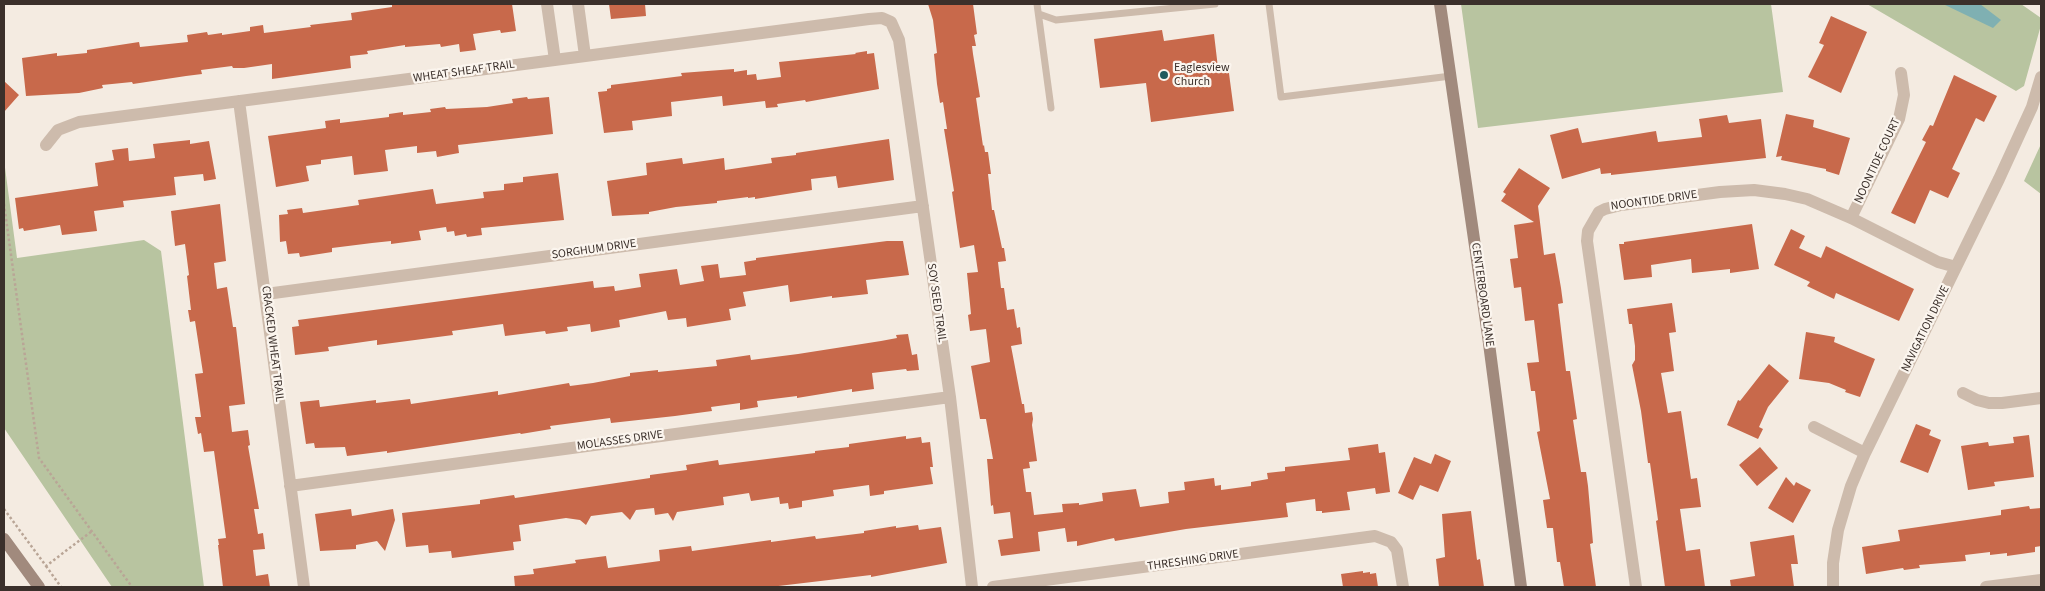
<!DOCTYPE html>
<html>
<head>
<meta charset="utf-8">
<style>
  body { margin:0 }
  #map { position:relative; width:2045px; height:591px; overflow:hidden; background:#f4ebe1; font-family:"Source Sans 3",sans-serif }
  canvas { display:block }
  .frame { position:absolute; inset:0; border:5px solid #3b302b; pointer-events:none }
</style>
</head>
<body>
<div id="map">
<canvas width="2045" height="591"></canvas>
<div class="frame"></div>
</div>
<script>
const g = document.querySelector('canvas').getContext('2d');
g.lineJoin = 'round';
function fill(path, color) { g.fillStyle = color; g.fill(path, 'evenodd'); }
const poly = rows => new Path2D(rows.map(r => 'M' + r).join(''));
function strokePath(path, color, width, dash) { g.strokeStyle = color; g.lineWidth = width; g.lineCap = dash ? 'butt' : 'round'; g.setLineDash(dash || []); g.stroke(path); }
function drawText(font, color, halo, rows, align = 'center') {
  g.font = font + ' "Source Sans 3",sans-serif'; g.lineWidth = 4.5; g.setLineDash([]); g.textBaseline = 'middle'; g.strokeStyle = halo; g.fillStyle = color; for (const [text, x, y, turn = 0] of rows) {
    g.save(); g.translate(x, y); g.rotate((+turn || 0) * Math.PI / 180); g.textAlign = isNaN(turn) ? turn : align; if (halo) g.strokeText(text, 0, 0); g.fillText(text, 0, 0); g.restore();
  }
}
const green = poly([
  [1461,4,1771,4,1783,92,1478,128],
  [1867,4,2021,4,2041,18,2041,25,2024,86,2016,91],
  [2041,144,2041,194,2024,181],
  [4,160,17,258,144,240,161,251,204,587,112,587,4,428]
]);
const water = poly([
  [1943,4,1980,4,2001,20,1993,28]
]);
const building = poly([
  [392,4,512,4,516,31,501,33,500,30,473,34,476,50,460,52,459,44,441,47,440,44,405,47,405,45,367,51,368,54,350,56,351,68,272,79,272,64,244,68,233,68,232,66,201,70,202,74,186,76,133,84,132,82,102,85,103,88,79,93,26,96,22,58,57,53,57,56,87,53,87,50,139,42,140,47,188,42,187,35,207,32,208,35,222,33,222,35,250,31,250,27,263,25,264,33,311,27,310,25,352,20,351,13,392,7],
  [609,4,645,4,646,16,611,19],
  [928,4,973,4,977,34,974,35,976,46,972,46,973,54,980,97,976,98,983,146,984,145,985,152,988,152,991,174,988,174,992,210,994,210,1002,248,1004,248,1006,261,998,262,1001,288,1004,288,1007,310,1014,309,1017,328,1020,327,1022,344,1011,346,1022,404,1024,404,1025,413,1032,412,1033,419,1032,425,1037,461,1029,462,1030,468,1023,469,1026,492,1031,492,1034,515,1063,512,1062,504,1079,503,1079,505,1103,501,1102,493,1136,489,1140,507,1169,503,1168,492,1185,490,1184,482,1214,478,1215,486,1221,485,1221,490,1251,486,1251,482,1268,479,1267,473,1285,471,1285,467,1350,460,1348,448,1378,444,1379,453,1385,452,1390,492,1376,494,1375,488,1347,492,1350,510,1322,513,1322,511,1316,511,1315,499,1286,503,1288,517,1186,529,1115,541,1114,538,1077,546,1077,541,1067,542,1065,528,1038,532,1040,551,1001,556,998,540,1013,538,1010,512,994,514,993,505,991,506,987,459,993,459,986,419,980,419,971,366,990,362,986,329,970,331,968,315,971,314,967,273,978,272,974,245,960,248,952,192,954,191,944,129,947,129,943,102,940,103,937,84,934,54,937,53,933,20],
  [1831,16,1867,32,1841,93,1808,77,1824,45,1819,43],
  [1162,30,1164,41,1214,34,1218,68,1228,66,1234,111,1151,122,1146,83,1100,88,1094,39],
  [867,51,867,54,874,53,879,89,806,102,805,100,777,104,778,107,766,108,765,101,723,106,722,96,671,102,672,116,632,121,633,130,604,133,598,92,607,91,607,89,611,88,611,85,682,76,681,73,734,69,734,72,747,70,747,75,756,74,757,80,781,77,779,62,856,54,855,53],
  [1954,75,1997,96,1984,122,1976,118,1952,169,1960,173,1948,198,1930,190,1915,224,1891,213,1926,142,1922,140,1930,125,1933,126],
  [4,81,19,95,4,112],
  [527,97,528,99,549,97,553,134,458,145,459,153,437,157,436,151,417,153,417,146,385,150,388,171,354,175,352,156,321,160,321,164,306,166,309,181,276,187,268,136,326,128,325,121,340,119,340,123,389,117,389,114,403,112,403,115,431,112,430,109,445,107,446,109,487,107,513,103,512,99],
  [1786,114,1814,120,1813,127,1850,138,1839,175,1826,171,1826,169,1781,160,1782,156,1776,157],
  [1727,115,1729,123,1761,119,1766,158,1611,175,1611,173,1601,174,1600,168,1562,179,1550,135,1578,128,1582,143,1656,131,1658,142,1702,137,1699,119],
  [889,139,894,180,838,188,836,176,811,179,812,190,755,199,755,197,748,198,748,197,717,201,717,203,676,207,649,212,649,214,612,216,607,181,647,175,646,163,682,158,683,164,724,158,725,170,772,163,771,158,796,155,796,153],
  [190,140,190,144,209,141,216,179,204,181,203,174,174,177,176,195,123,201,124,207,94,211,97,231,62,235,60,225,24,231,23,228,19,229,15,198,98,186,95,163,114,160,112,150,128,148,129,161,155,158,153,144],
  [1519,168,1550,188,1538,206,1544,255,1555,253,1561,288,1563,303,1558,304,1566,371,1570,371,1577,419,1573,420,1581,472,1586,472,1588,486,1593,543,1590,544,1596,587,1564,587,1560,562,1557,562,1553,528,1547,528,1543,500,1550,499,1537,432,1540,431,1535,391,1531,391,1527,363,1539,362,1534,320,1525,321,1521,287,1514,288,1510,259,1518,258,1514,225,1534,222,1501,201,1506,194,1503,192],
  [558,173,564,220,481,228,482,235,467,237,466,234,455,236,454,231,447,232,446,227,419,231,421,240,391,244,391,241,372,243,332,248,332,252,300,257,299,253,288,254,286,241,280,242,279,215,288,214,287,210,302,208,303,213,359,205,358,200,433,189,436,204,484,198,483,192,504,190,504,184,523,182,523,177],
  [220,204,226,261,214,263,217,289,227,287,233,327,236,327,245,404,229,406,232,432,248,430,250,445,248,446,259,509,254,509,258,534,263,533,265,549,253,550,256,576,268,574,270,587,223,587,218,545,219,545,218,539,226,538,214,451,204,452,201,433,198,434,195,417,201,417,195,374,203,373,195,321,190,322,188,310,191,310,187,276,189,275,185,244,175,246,171,211],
  [1752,224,1759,269,1730,273,1730,269,1692,273,1691,259,1651,265,1652,277,1624,280,1619,244,1624,244,1624,242],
  [1791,229,1805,236,1799,248,1821,258,1826,246,1914,289,1899,321,1836,293,1834,299,1807,286,1810,282,1774,265],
  [887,241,903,241,909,275,866,280,868,294,832,298,832,296,790,302,788,285,743,292,746,306,729,309,731,320,687,327,686,318,668,320,666,311,619,320,620,327,591,332,590,324,567,327,568,331,546,334,545,331,505,336,503,324,452,331,453,335,377,345,377,340,328,347,329,351,295,355,292,327,299,326,298,320,593,281,594,288,614,286,615,291,641,287,639,274,677,269,680,285,704,281,701,266,718,264,720,278,746,275,744,262,756,260,756,258],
  [1672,303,1676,332,1669,333,1674,371,1661,373,1668,413,1681,411,1691,479,1697,478,1701,507,1680,509,1686,551,1700,549,1705,587,1665,587,1656,521,1658,520,1650,463,1648,463,1641,411,1632,365,1635,360,1635,346,1632,324,1629,324,1627,309],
  [1806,332,1835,337,1834,342,1875,359,1860,397,1845,392,1846,390,1829,383,1799,379],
  [908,334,912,355,917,354,919,370,907,371,906,369,872,373,874,389,852,392,852,389,797,398,797,396,757,401,758,407,740,410,740,403,711,407,712,411,675,416,611,423,610,418,550,426,551,429,521,434,520,433,387,453,387,451,347,456,345,447,315,448,314,443,306,444,300,402,319,400,320,407,376,400,376,403,410,399,411,404,498,391,498,395,569,383,570,386,593,383,630,376,630,373,658,370,658,372,717,366,716,360,750,355,751,360,798,354,881,341,897,338,896,335],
  [1769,364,1789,381,1768,407,1759,427,1763,429,1758,439,1727,425,1738,400,1740,401],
  [1916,424,1931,430,1929,435,1941,440,1928,473,1900,462],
  [2029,435,2034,477,1994,482,1995,486,1968,490,1961,446,1988,442,1989,446,2014,443,2013,437],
  [906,436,906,439,921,437,922,443,930,442,933,467,930,467,933,484,884,491,884,494,870,496,869,485,833,490,834,496,802,501,802,507,789,509,788,503,780,504,779,497,751,501,749,493,723,497,724,505,677,512,673,521,668,513,655,515,654,508,636,510,630,520,622,512,591,516,586,525,580,520,566,518,519,525,521,541,513,542,514,550,452,558,451,551,429,553,428,545,406,547,402,513,480,504,480,500,514,495,515,498,650,478,650,475,687,470,686,465,718,460,719,465,815,453,815,451,849,447,849,444],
  [1760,447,1778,468,1757,486,1739,465],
  [1435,454,1451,461,1438,492,1420,485,1413,500,1398,493,1414,457,1431,464],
  [1786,477,1794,486,1796,482,1811,490,1793,523,1768,508],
  [2029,506,2030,509,2041,508,2041,546,2035,547,2035,552,2007,556,2007,553,1990,555,1990,552,1965,555,1966,561,1919,565,1920,568,1904,570,1903,568,1866,574,1862,547,1900,541,1898,530,2001,515,2001,510],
  [351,509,352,516,393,509,395,520,385,551,377,541,356,545,356,549,320,551,315,514],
  [1471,511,1477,560,1480,559,1484,587,1439,587,1436,559,1445,557,1442,514],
  [918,525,919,530,941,527,947,563,871,577,871,575,770,587,515,587,514,576,534,574,533,569,576,563,575,560,606,556,608,568,660,561,659,550,691,546,692,551,771,540,771,542,815,536,816,539,864,533,864,531,896,526,896,528],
  [1794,535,1798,564,1791,564,1794,587,1731,587,1730,580,1755,576,1750,542],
  [1363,571,1363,573,1370,572,1370,574,1376,573,1378,587,1343,587,1341,574]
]);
const path = poly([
  [4,204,39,458,132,587],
  [4,509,46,566,92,531],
  [46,566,61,587]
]);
const lane = poly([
  [1037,4,1051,108],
  [1269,4,1281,97,1451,76],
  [1039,14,1056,20,1215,4]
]);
const street = poly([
  [547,4,555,60],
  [578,4,585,56],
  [239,101,304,587],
  [46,145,58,130,79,122,869,19,882,18,891,22,899,40,950,397,972,587],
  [1851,218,1899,119,1904,95,1901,73],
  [266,294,923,206],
  [1963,393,1977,400,1989,403,2002,403,2041,398],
  [1814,427,1865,453],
  [290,486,950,397],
  [993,587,1375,536,1391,542,1397,550,1403,587],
  [1636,587,1587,241,1588,231,1599,212,1605,209,1621,205,1720,192,1754,190,1785,194,1807,199,1851,218,1938,262,1956,267],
  [1833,587,1833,563,1838,530,1851,486,1865,453,1999,179,2032,107,2041,77],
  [1986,587,2041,580]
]);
const secondary = poly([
  [1440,4,1488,336,1521,587],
  [4,539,39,587]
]);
const markers = [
  [1164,75,5,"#1f5a5e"]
];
const poiNames = [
  ["Eaglesview",1174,68],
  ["Church",1174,82]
];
const streetNames = [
  ["WHEAT SHEAF TRAIL",464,72,-8],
  ["NOONTIDE COURT",1878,161,-65],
  ["NOONTIDE DRIVE",1654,201,-8],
  ["SORGHUM DRIVE",594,250,-8],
  ["CENTERBOARD LANE",1482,295,82],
  ["SOY SEED TRAIL",936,303,82],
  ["NAVIGATION DRIVE",1926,329,-64],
  ["CRACKED WHEAT TRAIL",272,344,83],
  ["MOLASSES DRIVE",620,441,-8],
  ["THRESHING DRIVE",1193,561,-8]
];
fill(green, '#b8c4a0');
fill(water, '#7fb0b2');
fill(building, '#c8694b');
strokePath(path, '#b9a596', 2.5, [2.5, 2.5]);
strokePath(lane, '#cdbbac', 7);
strokePath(street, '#cdbbac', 12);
strokePath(secondary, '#a18a7d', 12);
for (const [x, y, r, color] of markers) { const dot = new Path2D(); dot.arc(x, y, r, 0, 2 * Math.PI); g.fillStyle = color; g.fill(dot); strokePath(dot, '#fbf5ee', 2); }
drawText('12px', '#3b302b', '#fbf5ee', poiNames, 'left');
drawText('12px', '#3b302b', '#fbf5ee', streetNames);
</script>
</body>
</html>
